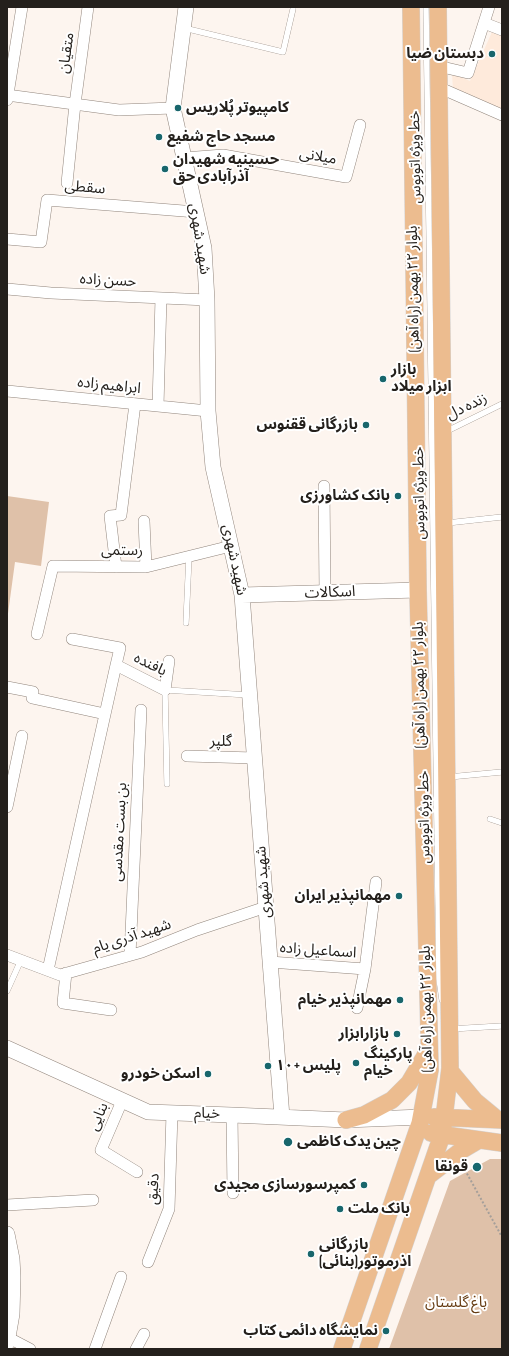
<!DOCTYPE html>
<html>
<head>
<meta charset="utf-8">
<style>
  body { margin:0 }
  #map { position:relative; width:509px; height:1356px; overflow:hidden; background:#fdf5ef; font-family:"Sofia Sans Condensed",sans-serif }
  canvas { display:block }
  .frame { position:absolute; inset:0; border:8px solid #24201c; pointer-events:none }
</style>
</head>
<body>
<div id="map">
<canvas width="509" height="1356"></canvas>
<div class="frame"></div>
</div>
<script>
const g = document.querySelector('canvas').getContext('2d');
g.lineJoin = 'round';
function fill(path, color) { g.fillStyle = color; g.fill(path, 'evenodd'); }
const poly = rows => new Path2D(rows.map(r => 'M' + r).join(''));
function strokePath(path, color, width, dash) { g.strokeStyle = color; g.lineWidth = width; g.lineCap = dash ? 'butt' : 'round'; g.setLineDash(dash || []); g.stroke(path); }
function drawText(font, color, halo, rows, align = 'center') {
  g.font = font + ' "Sofia Sans Condensed","Noto Sans Arabic",sans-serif'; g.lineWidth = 4; g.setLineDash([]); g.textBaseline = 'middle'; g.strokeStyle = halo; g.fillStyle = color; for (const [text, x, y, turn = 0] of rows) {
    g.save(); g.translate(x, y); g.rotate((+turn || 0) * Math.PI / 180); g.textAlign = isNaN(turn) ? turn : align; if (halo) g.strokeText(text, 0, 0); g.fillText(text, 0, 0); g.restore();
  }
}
const built = poly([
  [492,32,502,35,502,113,453,91,452,73,470,81]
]);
const green = poly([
  [7,496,49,502,41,566,15,562,7,621],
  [490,1159,502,1159,502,1349,389,1349,450,1181]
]);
const path = poly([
  [465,1170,502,1237]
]);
const lane = poly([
  [426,7,439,979,442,1000],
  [184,28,283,52,293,9],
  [445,432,502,404],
  [447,523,502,517],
  [186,623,189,556],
  [449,777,502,772],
  [167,784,165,690,249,695],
  [490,819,502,823],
  [7,991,21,960],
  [450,1029,502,1026]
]);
const street = poly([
  [484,23,502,30],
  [438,66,468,73,489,7],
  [438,87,502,115],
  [7,95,119,110,173,108],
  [7,100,22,7],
  [184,158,223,155,346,177,360,125],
  [67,183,75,104,88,7],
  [7,239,41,242,47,200,196,212],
  [7,289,51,293,207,300],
  [7,391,208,411],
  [158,406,161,298],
  [324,486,325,593],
  [144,521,146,567],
  [116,567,110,516,121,515,135,404],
  [37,634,53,566,146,567,231,546],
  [72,639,120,648,116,665,165,690,169,661],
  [7,687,33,692,32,698,105,714],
  [187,756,254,758],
  [7,807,22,736],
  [7,955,60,975,142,952,197,930,266,907],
  [130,955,141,710],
  [270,962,365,969],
  [48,970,116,665],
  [66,973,63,1003,111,1010],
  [357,1008,365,969,376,882],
  [122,1101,101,1150,137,1172],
  [232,1115,233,1193],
  [7,1205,93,1200],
  [148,1262,169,1209,172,1113],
  [9,1338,30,1349],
  [95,1349,121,1277],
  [136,1349,144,1334]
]);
const secondary = poly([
  [186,7,173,108,204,248,207,300,208,411,213,467,242,595,282,1117],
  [242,595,418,590],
  [7,1048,148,1112,232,1115,346,1120,422,1117],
  [7,1234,12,1259,13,1277,12,1314,7,1343]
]);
const primary = poly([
  [450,1071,475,1101,498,1120],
  [434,1117,502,1120],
  [346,1120,364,1115,392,1100,409,1083,425,1056,428,1048],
  [431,1133,502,1143],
  [428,1176,462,1150,479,1140],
  [342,1349,420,1123,430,1070,418,590,411,7],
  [368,1349,442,1135,450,1068,438,7]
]);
const markers = [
  [492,54,4,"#18666c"],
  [178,108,4,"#18666c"],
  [159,137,4,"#18666c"],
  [165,169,4,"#18666c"],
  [383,379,4,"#18666c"],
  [366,425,4,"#18666c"],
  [398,496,4,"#18666c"],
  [399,896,4,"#18666c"],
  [400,1000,4,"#18666c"],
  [397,1034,4,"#18666c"],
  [356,1063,4,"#18666c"],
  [268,1066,4,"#18666c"],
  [208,1074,4,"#18666c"],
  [288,1142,5,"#18666c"],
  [477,1167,5,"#18666c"],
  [364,1185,4,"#18666c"],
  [340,1209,4,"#18666c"],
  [311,1254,4,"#18666c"],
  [386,1331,4,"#18666c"]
];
const streetNames = [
  ["متقیان",67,53,-82],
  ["میلانی",318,157,10],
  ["خط ویژه اتوبوس",416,157,-91],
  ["سقطی",85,188,5],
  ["شهید شهری",199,239,81],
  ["حسن زاده",108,281,3],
  ["بلوار ۲۲ بهمن (راه آهن)",414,289,-91],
  ["ابراهیم زاده",109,386,6],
  ["زنده دل",467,407,-26],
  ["خط ویژه اتوبوس",420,493,-91],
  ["رستمی",122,551],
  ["شهید شهری",234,560,78],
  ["اسکالات",330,593,-2],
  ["بافنده",150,665,26],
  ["بلوار ۲۲ بهمن (راه آهن)",420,685,-91],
  ["گلپر",221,742,1],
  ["خط ویژه اتوبوس",425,817,-91],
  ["بن بست مقدسی",120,832,-87],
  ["شهید شهری",264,882,-94],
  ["شهید آذری یام",132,937,-18],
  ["اسماعیل زاده",318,951,4],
  ["بلوار ۲۲ بهمن (راه آهن)",427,1009,-91],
  ["خیام",207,1114,1],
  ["بنایی",99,1117,-67],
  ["دقیق",154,1189,-86]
];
const poiNames = [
  ["دبستان ضیا",484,54],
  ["کامپیوتر پُلاریس",186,108,"left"],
  ["مسجد حاج شفیع",167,137,"left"],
  ["حسینیه شهیدان",173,160,"left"],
  ["آذرآبادی حق",173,177,"left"],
  ["بازار",391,370,"left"],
  ["ابزار میلاد",391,387,"left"],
  ["بازرگانی ققنوس",358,425],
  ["بانک کشاورزی",390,496],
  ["مهمانپذیر ایران",391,896],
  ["مهمانپذیر خیام",392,1000],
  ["بازارابزار",389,1034],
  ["پارکینگ",364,1054,"left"],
  ["خیام",364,1071,"left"],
  ["پلیس +۱۰",276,1066,"left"],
  ["اسکن خودرو",200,1074],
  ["چین یدک کاظمی",297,1142,"left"],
  ["قونقا",468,1167],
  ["کمپرسورسازی مجیدی",356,1185],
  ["بانک ملت",348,1209,"left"],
  ["بازرگانی",319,1245,"left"],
  ["اذرموتور(بنائی)",319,1262,"left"],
  ["نمایشگاه دائمی کتاب",378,1331]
];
const parkNames = [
  ["باغ گلستان",456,1303]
];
fill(built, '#feeadb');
fill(green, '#dfc1a9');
strokePath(lane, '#91857c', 6);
strokePath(street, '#91857c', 12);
strokePath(secondary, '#91857c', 16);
strokePath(primary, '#d3d2d2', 18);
strokePath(path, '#a59f9a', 2, [2, 2]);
strokePath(lane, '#fff', 5.5);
strokePath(street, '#fff', 11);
strokePath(secondary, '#fff', 15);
strokePath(primary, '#ecbc8f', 17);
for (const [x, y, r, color] of markers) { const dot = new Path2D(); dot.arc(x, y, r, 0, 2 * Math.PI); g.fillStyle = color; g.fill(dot); strokePath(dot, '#fff', 1.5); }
drawText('15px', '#24201c', '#fff', streetNames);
drawText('bold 15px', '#24201c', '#fff', poiNames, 'right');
drawText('15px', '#663c13', '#fff', parkNames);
</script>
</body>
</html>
